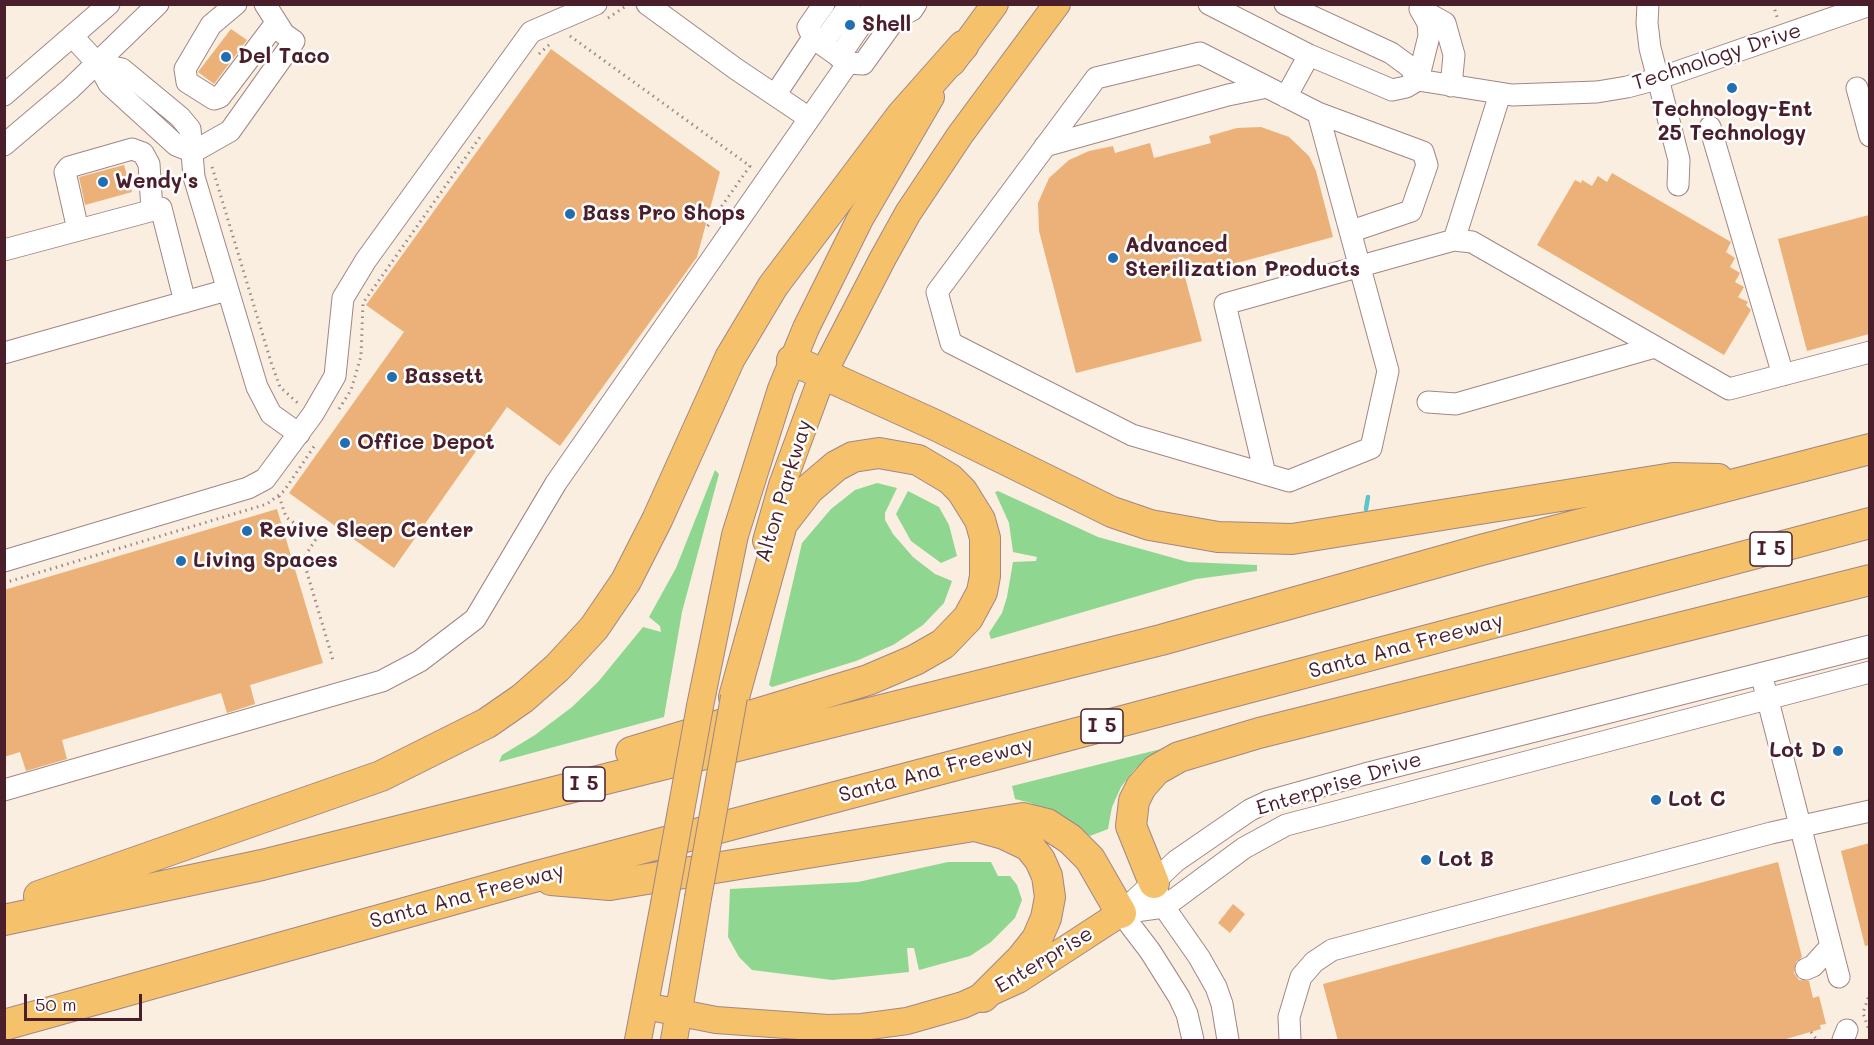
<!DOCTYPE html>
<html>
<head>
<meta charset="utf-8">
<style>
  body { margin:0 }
  #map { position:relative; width:1874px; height:1045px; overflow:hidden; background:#f9eedf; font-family:Mali,sans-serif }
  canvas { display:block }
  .frame { position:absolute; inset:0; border:6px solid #4a1f2b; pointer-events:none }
  .scale { position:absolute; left:24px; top:994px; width:118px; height:27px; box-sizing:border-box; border:3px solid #4a1f2b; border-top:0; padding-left:8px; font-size:18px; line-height:21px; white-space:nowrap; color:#4a1f2b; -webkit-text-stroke:4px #fff; paint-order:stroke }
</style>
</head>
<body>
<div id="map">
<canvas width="1874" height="1045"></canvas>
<div class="frame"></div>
<div class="scale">50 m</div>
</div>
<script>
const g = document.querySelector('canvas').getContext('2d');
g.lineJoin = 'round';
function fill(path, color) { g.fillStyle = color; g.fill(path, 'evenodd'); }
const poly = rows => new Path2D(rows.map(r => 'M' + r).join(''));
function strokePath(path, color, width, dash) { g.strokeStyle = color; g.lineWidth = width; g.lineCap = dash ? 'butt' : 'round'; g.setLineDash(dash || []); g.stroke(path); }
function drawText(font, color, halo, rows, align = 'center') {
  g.font = font + ' Mali,sans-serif'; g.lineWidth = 5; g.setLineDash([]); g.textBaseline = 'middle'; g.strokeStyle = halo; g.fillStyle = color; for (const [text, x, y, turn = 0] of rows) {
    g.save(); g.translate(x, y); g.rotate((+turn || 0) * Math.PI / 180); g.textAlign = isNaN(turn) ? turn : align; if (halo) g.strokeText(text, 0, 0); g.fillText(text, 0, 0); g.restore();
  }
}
const green = poly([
  [715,470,719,474,682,612,664,717,499,762,502,755,535,735,572,707,598,682,643,627,661,632,660,626,649,617,676,568],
  [877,483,897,488,885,513,885,520,893,534,913,557,935,574,952,581,944,603,923,625,893,645,856,661,772,687,769,685,802,543,831,509,855,490],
  [908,491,939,507,949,525,957,556,941,563,911,541,896,514],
  [998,491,1098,537,1188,562,1257,565,1257,571,1196,579,991,639,989,633,1002,613,1007,597,1013,562,1036,561,1037,557,1013,552,1009,523,995,492],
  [1161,749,1161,752,1135,769,1121,787,1112,807,1108,829,1090,836,1031,803,1015,799,1012,786],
  [948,862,991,862,998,876,1010,876,1017,885,1022,900,1015,918,991,942,970,956,919,970,914,948,907,948,909,972,832,980,752,970,739,957,728,937,730,889,858,882]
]);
const stream = poly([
  [1366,509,1368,497]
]);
const building = poly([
  [231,29,247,40,214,84,198,72],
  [551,49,720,172,697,257,560,446,507,407,394,568,289,493,404,332,366,305],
  [1261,127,1289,137,1309,156,1316,171,1333,237,1185,277,1202,341,1076,373,1039,231,1038,203,1049,178,1069,160,1089,151,1113,146,1115,153,1150,143,1154,158,1211,143,1209,136,1237,128],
  [124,165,132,192,85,205,79,177],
  [1612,173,1731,242,1726,252,1735,258,1730,267,1740,273,1735,282,1744,287,1738,297,1748,302,1746,305,1751,310,1724,355,1537,245,1575,180,1581,183,1582,180,1592,186,1598,176,1607,182],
  [1869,215,1869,334,1807,351,1778,239],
  [277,509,323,663,250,685,255,704,227,713,221,693,62,740,67,759,26,771,20,752,4,757,4,590],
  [1869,843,1869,945,1865,946,1841,851],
  [1778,862,1802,957,1796,962,1794,973,1799,980,1809,981,1813,998,1819,996,1826,1024,1820,1025,1821,1029,1779,1041,1338,1041,1323,984],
  [1233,904,1245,914,1230,933,1218,923]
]);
const path = poly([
  [1773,4,1778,20],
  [608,18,629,4],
  [570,36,750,166,707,227],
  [539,54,550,44],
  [212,167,271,362,280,387,300,405],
  [339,409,351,390,361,356,363,303,480,137],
  [279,496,286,517,316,539,303,559,333,660],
  [4,583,267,504,284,491,315,445],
  [1870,992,1863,1013,1870,1033],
  [1811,1032,1817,1040]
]);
const minor = poly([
  [236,4,211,25,185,69,187,82,214,99,220,97,276,23],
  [647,4,736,69,809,118],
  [1209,4,1309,55,1392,90,1406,87,1418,80,1512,95,1597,92,1627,87,1657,79,1870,5],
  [1285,4,1391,53,1410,67,1418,80],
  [1648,4,1647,23,1650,48,1679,160,1678,185],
  [1420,9,1445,23,1454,55,1451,86],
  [896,18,912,10,916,4],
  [73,37,98,64,109,84,176,145,193,152],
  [813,38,808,27,824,4],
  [822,44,850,4],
  [839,57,875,4],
  [98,64,122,69,180,117,190,129,194,177,257,387,271,414,299,434],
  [1418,80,1429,36,1428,23,1420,9],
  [1857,88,1870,136],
  [4,95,109,4],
  [775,95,813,38,848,63,863,64,896,18,877,4],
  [1286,97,1309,55],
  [1318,113,1388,371,1371,448,1289,481,1132,435,951,343,937,292,1096,78,1200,53,1318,113,1423,152,1427,165,1411,211,1352,231],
  [1710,127,1783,375],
  [4,145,70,89,158,4],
  [1045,146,1228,95,1267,87],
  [193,152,230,131,294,41,284,34,265,4],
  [78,230,65,172,69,167,132,149,143,153,149,164,152,210],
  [1454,240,1500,94],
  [4,250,161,208,185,302],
  [4,353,227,290],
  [1428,402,1456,404,1655,347],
  [1265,474,1225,304,1454,240,1472,242,1729,389,1870,352],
  [4,561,248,488,265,479,313,414,335,376,343,298,366,260,531,32,596,4],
  [1764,685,1839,977],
  [4,790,382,681,420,661,475,619,556,483,848,63],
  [1159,895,1164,907,1199,957,1216,987,1222,1004,1228,1040],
  [1121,913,1176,861,1250,810,1269,801,1365,774,1870,646],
  [1121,913,1164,907,1244,848,1286,825,1870,672],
  [1121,913,1150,951,1179,997,1187,1014,1193,1040],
  [1806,969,1813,966,1830,947],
  [1290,1040,1289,1017,1301,977,1314,962,1332,950,1771,833,1870,811],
  [1843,1040,1847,1030]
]);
const major = poly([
  [952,63,995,4],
  [766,541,782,485,823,374,883,258,908,213,960,135,1057,4],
  [700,706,735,535,781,389,806,328,860,219,931,97],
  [645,1006,716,1020,828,1028,862,1027,907,1021,963,1005,1018,980,1121,913],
  [638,1040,664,904],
  [674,1040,698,898]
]);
const highway = poly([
  [792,360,935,425,1112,512,1150,525,1218,537,1292,539,1673,478,1718,479],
  [631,752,868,680,915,660,943,644,968,618,982,592,985,576,985,538,980,520,962,491,950,479,918,460,879,453,853,457,836,466,809,489,782,524,734,697],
  [979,827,1004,834,1029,846,1040,860,1047,876,1050,897,1046,918,1037,939,1022,958,983,997],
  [551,880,610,885,1023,818,1047,824,1070,839,1090,859,1121,913],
  [1154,883,1131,826,1134,801,1141,787,1156,770,1179,757,1259,733,1870,580],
  [39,896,381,776,487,723,523,698,557,668,594,628,626,581,657,520,730,358,773,286,901,116,963,46],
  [4,920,262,865,1161,640,1481,550,1870,449],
  [4,1025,530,878,1870,523]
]);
const majorBridge = poly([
  [698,898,734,697],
  [664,904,700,706]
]);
const markers = [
  [850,25,6,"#1f6fb2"],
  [226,57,6,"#1f6fb2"],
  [1732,88,6,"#1f6fb2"],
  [103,182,6,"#1f6fb2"],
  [570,214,6,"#1f6fb2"],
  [1113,258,6,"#1f6fb2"],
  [392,377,6,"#1f6fb2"],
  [345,443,6,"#1f6fb2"],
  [247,531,6,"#1f6fb2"],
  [181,561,6,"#1f6fb2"],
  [1838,751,6,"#1f6fb2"],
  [1656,800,6,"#1f6fb2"],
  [1426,860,6,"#1f6fb2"]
];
const shields = [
  [1771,549,42],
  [1102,726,42],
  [584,784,42]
];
const shieldNames = [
  ["I 5",1771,549],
  ["I 5",1102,726],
  ["I 5",584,784]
];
const poiNames = [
  ["Shell",862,25],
  ["Del Taco",238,57],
  ["Technology-Ent",1732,110,"center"],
  ["25 Technology",1732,134,"center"],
  ["Wendy's",115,182],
  ["Bass Pro Shops",582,214],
  ["Advanced",1125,246],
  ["Sterilization Products",1125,270],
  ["Bassett",404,377],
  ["Office Depot",357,443],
  ["Revive Sleep Center",259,531],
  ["Living Spaces",193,561],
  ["Lot D",1826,751,"right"],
  ["Lot C",1668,800],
  ["Lot B",1438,860]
];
const streetNames = [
  ["Technology Drive",1717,57,-18],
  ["Alton Parkway",784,491,-73],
  ["Santa Ana Freeway",1406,646,-15],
  ["Santa Ana Freeway",936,770,-15],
  ["Enterprise Drive",1339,784,-17],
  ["Santa Ana Freeway",467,896,-15],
  ["Enterprise",1044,960,-31]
];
fill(green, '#8fd690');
strokePath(stream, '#59c6cf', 4.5);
fill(building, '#ecb178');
strokePath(minor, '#a28685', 23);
strokePath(major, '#a28685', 28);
strokePath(highway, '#a28685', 32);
strokePath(path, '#a28685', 3, [1.5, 4.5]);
strokePath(minor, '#fff', 21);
strokePath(major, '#f5c16b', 26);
strokePath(highway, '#f5c16b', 30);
strokePath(majorBridge, '#a28685', 28, []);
strokePath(majorBridge, '#f5c16b', 26);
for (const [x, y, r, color] of markers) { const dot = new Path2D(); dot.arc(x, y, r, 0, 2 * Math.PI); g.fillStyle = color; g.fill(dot); strokePath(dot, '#fff', 2); }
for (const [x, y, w] of shields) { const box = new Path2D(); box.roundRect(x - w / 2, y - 17, w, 34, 4.5); g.fillStyle = '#fff'; g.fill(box); strokePath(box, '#4a1f2b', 1.5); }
drawText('bold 20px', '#4a1f2b', null, shieldNames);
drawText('bold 21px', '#4a1f2b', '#fff', poiNames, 'left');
drawText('21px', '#4a1f2b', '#fff', streetNames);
</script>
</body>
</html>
